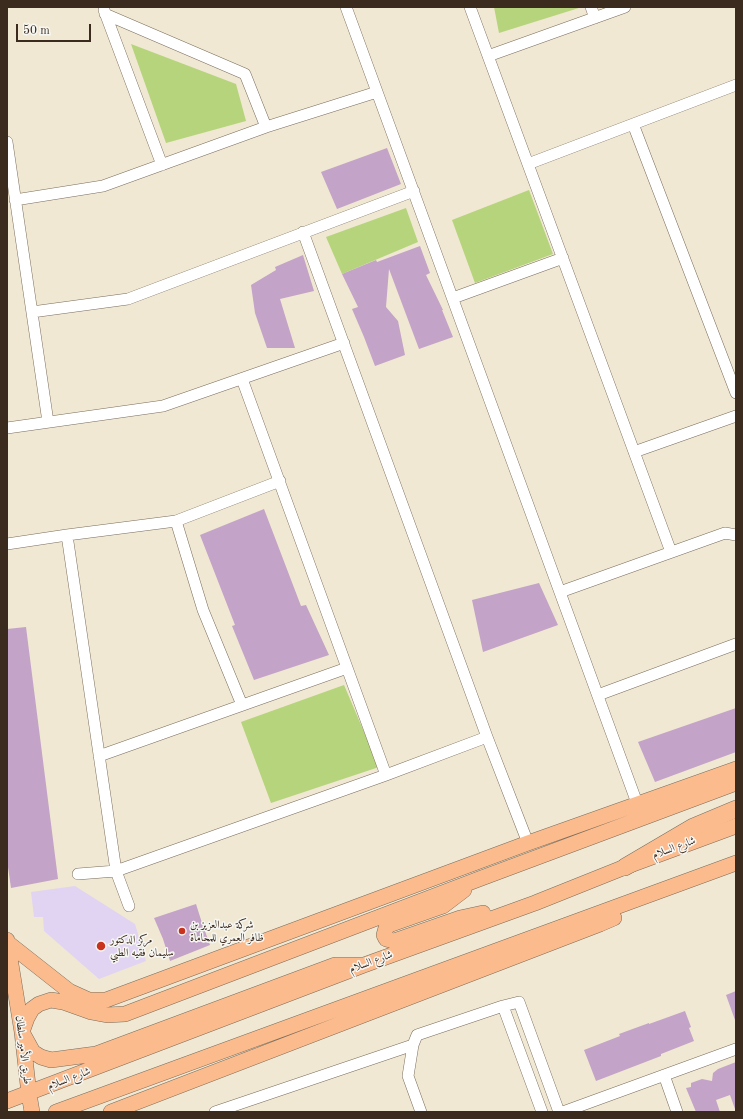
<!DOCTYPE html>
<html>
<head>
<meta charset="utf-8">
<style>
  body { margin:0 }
  #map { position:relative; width:743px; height:1119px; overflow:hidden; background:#f0e8d2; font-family:"Old Standard TT",serif }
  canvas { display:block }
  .frame { position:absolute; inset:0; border:8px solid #3b2a1e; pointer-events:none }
  .scale { position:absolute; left:16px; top:24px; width:75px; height:18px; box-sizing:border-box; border:2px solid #3b2a1e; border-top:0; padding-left:5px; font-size:12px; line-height:14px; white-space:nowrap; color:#3b2a1e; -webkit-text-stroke:3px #f6f6f2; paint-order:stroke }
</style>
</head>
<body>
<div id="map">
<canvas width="743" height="1119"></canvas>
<div class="frame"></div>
<div class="scale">50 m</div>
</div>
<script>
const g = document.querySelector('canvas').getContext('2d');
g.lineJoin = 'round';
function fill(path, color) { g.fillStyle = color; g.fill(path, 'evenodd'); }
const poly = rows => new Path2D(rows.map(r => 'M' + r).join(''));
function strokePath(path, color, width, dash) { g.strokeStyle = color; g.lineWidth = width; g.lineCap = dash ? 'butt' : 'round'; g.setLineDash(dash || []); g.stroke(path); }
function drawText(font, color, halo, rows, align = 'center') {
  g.font = font + ' "Old Standard TT",Amiri,serif'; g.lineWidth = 3; g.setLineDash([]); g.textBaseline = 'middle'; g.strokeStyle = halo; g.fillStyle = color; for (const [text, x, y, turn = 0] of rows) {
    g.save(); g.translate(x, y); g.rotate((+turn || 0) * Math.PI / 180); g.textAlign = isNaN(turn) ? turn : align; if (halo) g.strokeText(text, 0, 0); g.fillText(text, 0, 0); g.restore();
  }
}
const built = poly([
  [75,886,135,924,146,961,99,979,44,931,43,917,34,917,31,892]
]);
const green = poly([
  [494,7,582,7,499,33],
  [131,44,236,84,246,121,166,143],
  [529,190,553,254,475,283,452,220],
  [406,208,418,242,342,274,326,237],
  [344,685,379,767,271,803,241,722]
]);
const building = poly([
  [387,148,401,184,337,209,321,172],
  [420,246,430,273,426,275,443,310,442,310,453,337,419,349,389,269,386,307,398,321,405,355,375,366,364,337,352,309,358,307,342,274,376,260,377,262],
  [303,255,314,291,280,299,295,348,267,348,255,313,251,285,276,270,275,267],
  [264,509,301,606,306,605,329,655,254,680,232,626,235,625,200,535],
  [539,583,558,625,483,652,472,600],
  [26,627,58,879,11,888,7,860,7,629],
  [736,708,736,752,655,782,638,742],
  [196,904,202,923,210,945,170,961,163,939,154,918],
  [736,991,736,1020,735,1020,726,995],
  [685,1011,691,1027,689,1028,694,1041,661,1054,661,1056,596,1081,584,1050,620,1036,619,1034,649,1023,649,1024],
  [736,1062,736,1108,735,1109,730,1095,716,1100,720,1112,696,1112,686,1088,691,1087,691,1083,702,1079,712,1081,713,1073,718,1069]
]);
const minor = poly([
  [346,7,637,803],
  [470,7,671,552],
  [591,7,595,18],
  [104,10,162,165],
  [105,14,245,74,266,127],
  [488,56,625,7],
  [633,124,736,393],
  [7,142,48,422],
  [528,164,736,85],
  [15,200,103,186,266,127,377,92],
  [303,232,487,737,528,843],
  [453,298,563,258],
  [32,312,128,299,414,191],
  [242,379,386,775],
  [7,428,163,406,344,343],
  [634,452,736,416],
  [176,521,203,610,242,705],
  [67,535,116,871,129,906],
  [7,544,67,535,176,521,280,481],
  [560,592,725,533,736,535],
  [598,695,736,644],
  [99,756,347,668],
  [78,874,116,871,386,775,487,737],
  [664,1075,677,1112],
  [215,1112,413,1045],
  [421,1112,408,1076,413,1045,417,1035,503,1006],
  [542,1112,503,1006,519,1002,559,1112],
  [563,1112,736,1049]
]);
const major = poly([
  [464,890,443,906,389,925,386,928,384,935,386,939,394,941,460,918,483,913],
  [7,940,22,1032,29,1094,32,1112],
  [8,943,69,991,89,1000,106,1000,528,843,736,769],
  [364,965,335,965,96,1054,51,1060,41,1057,33,1052,22,1032,27,1018,32,1009,39,1004,51,1000,63,1002,91,1012,107,1015,125,1014,479,879,736,783],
  [7,1101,364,965,535,903,625,867,736,826],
  [56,1112,736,863],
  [111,1112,600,924,614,918]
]);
const highway = poly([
  [625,867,693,827,736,809]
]);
const markers = [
  [182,931,4,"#c8321e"],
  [101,946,5,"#c8321e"]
];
const streetNames = [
  ["شارع السلام",674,848,-20],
  ["شارع السلام",371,962,-20],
  ["طريق الأمير سلطان",23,1050,83],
  ["شارع السلام",69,1079,-21]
];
const poiNames = [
  ["شركة عبدالعزيز بن",190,925],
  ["ظافر العمري للمحاماة",190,938],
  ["مركز الدكتور",110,940],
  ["سليمان فقيه الطبي",110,953]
];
fill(built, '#e1d4f3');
fill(green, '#b5d47b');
fill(building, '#c3a3c8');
strokePath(minor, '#7a6c5d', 12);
strokePath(major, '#7a6c5d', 16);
strokePath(highway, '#7a6c5d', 18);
strokePath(minor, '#fff', 11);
strokePath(major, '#fbbb8c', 15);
strokePath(highway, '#fbbb8c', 17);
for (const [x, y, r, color] of markers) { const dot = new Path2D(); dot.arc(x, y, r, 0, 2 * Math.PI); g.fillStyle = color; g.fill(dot); strokePath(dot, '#f6f6f2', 1.5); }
drawText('11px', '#3b2a1e', '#f6f6f2', streetNames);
drawText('11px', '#3b2a1e', '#f6f6f2', poiNames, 'left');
</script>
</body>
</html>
